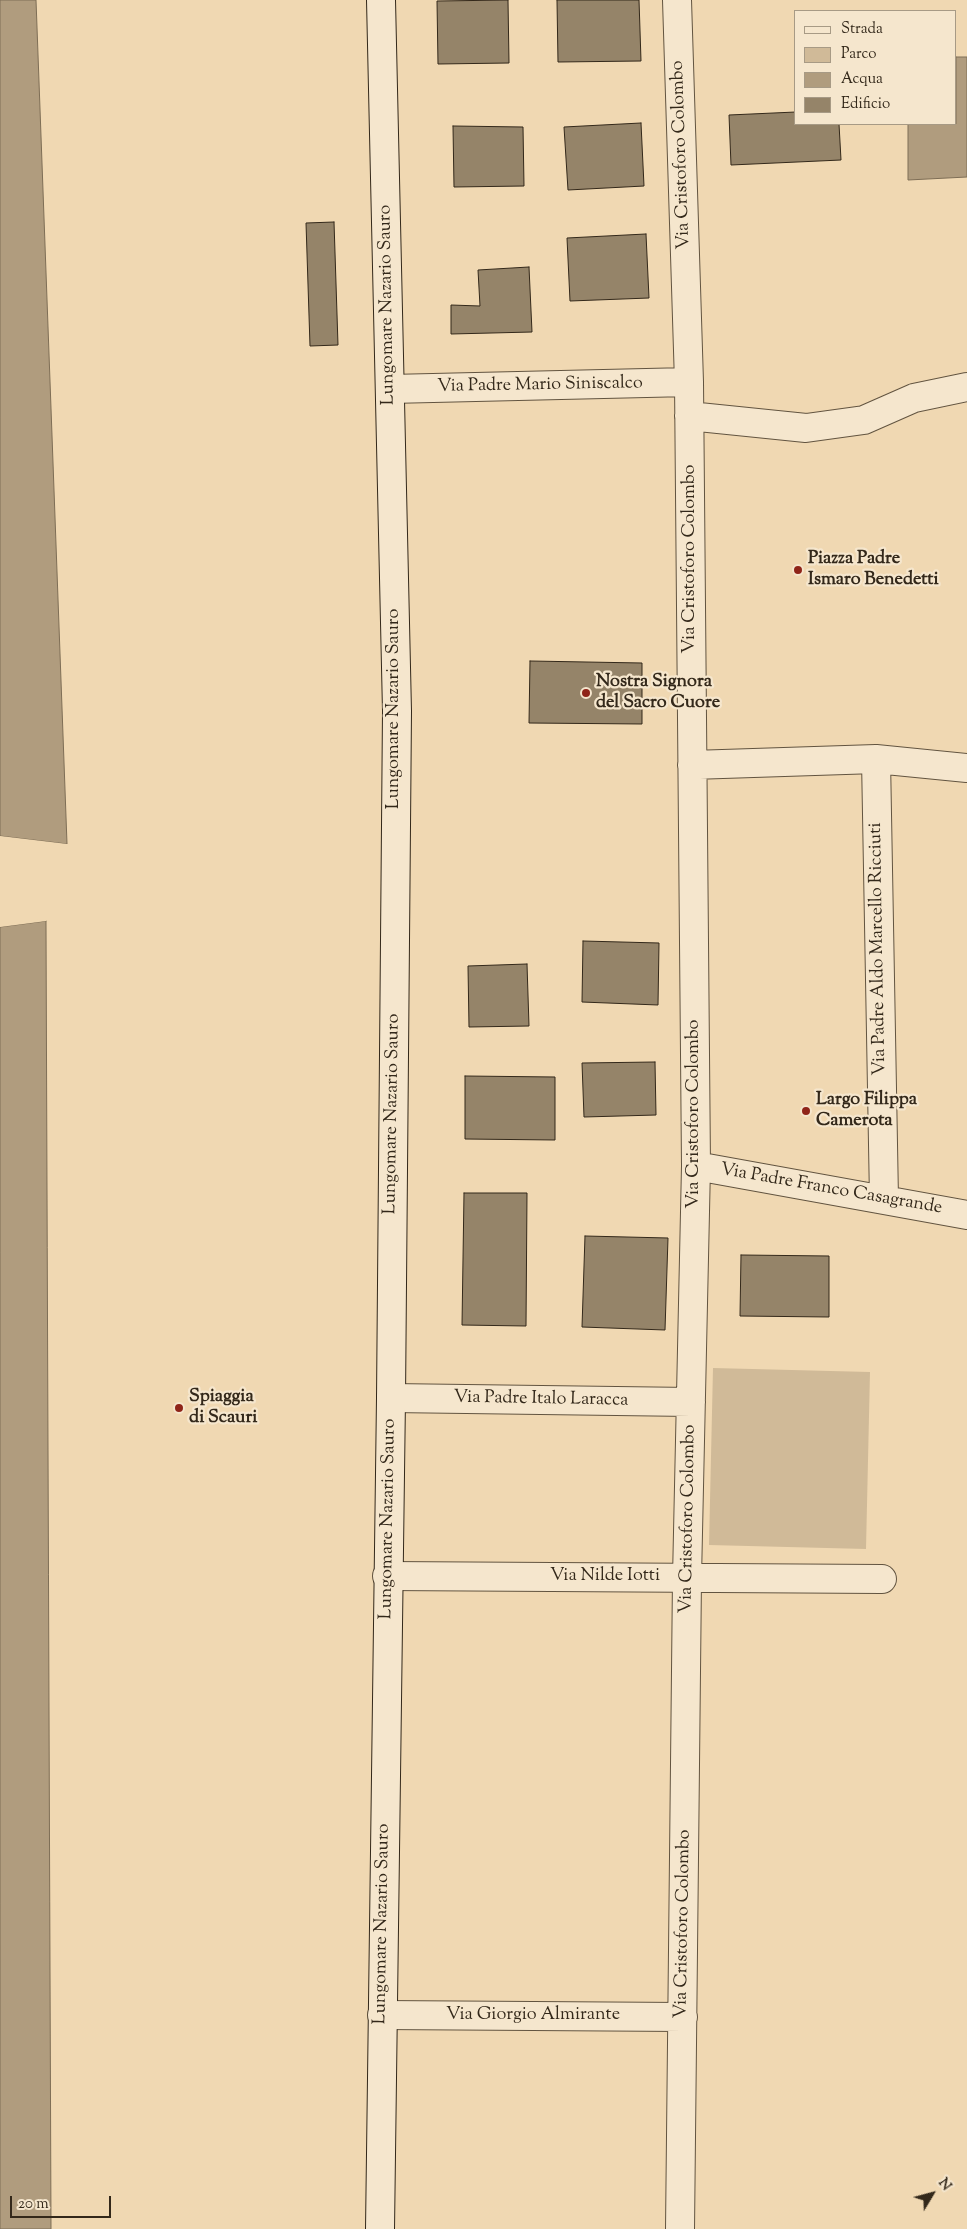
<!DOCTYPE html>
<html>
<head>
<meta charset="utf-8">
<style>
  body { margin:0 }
  #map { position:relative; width:967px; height:2229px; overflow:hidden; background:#f0d8b2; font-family:"Sorts Mill Goudy",serif }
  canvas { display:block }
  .legend { position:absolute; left:794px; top:10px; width:162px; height:115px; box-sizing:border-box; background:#f5e6cd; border:1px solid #a79a85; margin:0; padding:6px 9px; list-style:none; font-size:15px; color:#33281a }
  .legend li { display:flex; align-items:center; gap:10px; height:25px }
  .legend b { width:25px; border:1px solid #a79a85 }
  .north { position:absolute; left:907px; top:2169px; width:50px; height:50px; -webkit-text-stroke:4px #f5e6cd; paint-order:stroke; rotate:53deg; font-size:14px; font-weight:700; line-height:20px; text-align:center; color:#33281a }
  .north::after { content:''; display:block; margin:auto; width:18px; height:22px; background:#33281a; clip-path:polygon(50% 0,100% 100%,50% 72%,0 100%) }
  .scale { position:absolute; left:10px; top:2196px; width:101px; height:22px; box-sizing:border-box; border:2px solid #33281a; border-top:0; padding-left:6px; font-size:15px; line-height:18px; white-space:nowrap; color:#33281a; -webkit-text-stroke:4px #f5e6cd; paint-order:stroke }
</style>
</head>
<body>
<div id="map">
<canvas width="967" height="2229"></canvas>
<ul class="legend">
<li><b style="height:6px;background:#f5e6cd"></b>Strada</li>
<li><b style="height:14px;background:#d0ba98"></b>Parco</li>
<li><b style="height:14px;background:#b09c7e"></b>Acqua</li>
<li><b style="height:14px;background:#958469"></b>Edificio</li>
</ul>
<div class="north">N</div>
<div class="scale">20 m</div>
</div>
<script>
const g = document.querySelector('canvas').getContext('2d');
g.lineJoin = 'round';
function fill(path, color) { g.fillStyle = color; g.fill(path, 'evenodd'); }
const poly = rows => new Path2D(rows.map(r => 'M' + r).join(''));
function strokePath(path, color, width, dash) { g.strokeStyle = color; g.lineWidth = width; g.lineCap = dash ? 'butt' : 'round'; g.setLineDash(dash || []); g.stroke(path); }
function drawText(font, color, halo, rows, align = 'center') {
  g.font = font + ' "Sorts Mill Goudy",serif'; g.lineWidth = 4.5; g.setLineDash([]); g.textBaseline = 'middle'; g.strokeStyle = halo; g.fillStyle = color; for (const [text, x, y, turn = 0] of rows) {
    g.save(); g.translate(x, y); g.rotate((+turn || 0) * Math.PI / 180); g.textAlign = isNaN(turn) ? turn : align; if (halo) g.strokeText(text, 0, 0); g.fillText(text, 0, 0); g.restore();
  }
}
const green = poly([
  [713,1368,870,1372,866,1549,709,1545]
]);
const water = poly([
  [0,0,36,0,67,844,0,836,0,0],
  [956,57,967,57,967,177,908,180,908,124,956,124,956,57],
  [46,921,51,2229,0,2229,0,927,46,921]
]);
const pier = poly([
  [0,836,67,844,69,844,66,846,0,839],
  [46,919,48,919,46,921,0,927,0,924]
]);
const building = poly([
  [508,0,509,63,438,64,437,1,508,0],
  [557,0,639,0,641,61,558,62,557,0],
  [796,112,796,124,839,124,841,160,731,165,729,115,796,112],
  [641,123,644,186,568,190,564,127,641,123],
  [453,126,523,127,524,186,454,187,453,126],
  [334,222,338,345,310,346,306,223,334,222],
  [646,234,649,298,570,301,567,238,646,234],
  [529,267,532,332,451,334,451,305,480,306,478,270,529,267],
  [530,661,642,663,642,724,529,723,530,661],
  [583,941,659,943,658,1005,582,1002,583,941],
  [527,964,529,1026,469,1027,468,966,527,964],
  [655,1062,656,1115,584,1117,582,1063,655,1062],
  [465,1076,555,1077,555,1140,465,1139,465,1076],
  [464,1193,527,1193,526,1326,462,1325,464,1193],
  [585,1236,668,1238,665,1330,582,1327,585,1236],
  [741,1255,829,1256,829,1317,740,1316,741,1255]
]);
const street = poly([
  [677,0,689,382,696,1166,687,1578,680,2229],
  [390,389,689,382],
  [689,416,806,428,864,420,914,398,967,387],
  [876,759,884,1199],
  [692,765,876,759,967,768],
  [696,1166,967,1215],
  [391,1398,691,1402],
  [387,1576,882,1579],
  [382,2015,683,2017]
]);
const secondary = poly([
  [380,2229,391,1398,397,711,381,0]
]);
const markers = [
  [798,570,5,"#8f2418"],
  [586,693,5,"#8f2418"],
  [806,1111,5,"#8f2418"],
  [179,1408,5,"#8f2418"]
];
const streetNames = [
  ["Via Cristoforo Colombo",682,155,-92],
  ["Lungomare Nazario Sauro",388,305,-91],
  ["Via Padre Mario Siniscalco",540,386,-1],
  ["Via Cristoforo Colombo",691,559,-90],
  ["Lungomare Nazario Sauro",395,709,-90],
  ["Via Padre Aldo Marcello Ricciuti",879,949,-91],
  ["Lungomare Nazario Sauro",393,1114,-89],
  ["Via Cristoforo Colombo",695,1114,-90],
  ["Via Padre Franco Casagrande",831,1190,10],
  ["Via Padre Italo Laracca",541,1400,1],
  ["Lungomare Nazario Sauro",389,1519,-89],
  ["Via Cristoforo Colombo",689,1519,-89],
  ["Via Nilde Iotti",605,1577],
  ["Lungomare Nazario Sauro",383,1924,-89],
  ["Via Cristoforo Colombo",684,1924,-89],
  ["Via Giorgio Almirante",533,2016]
];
const poiNames = [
  ["Piazza Padre",808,560],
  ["Ismaro Benedetti",808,581],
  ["Nostra Signora",596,683],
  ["del Sacro Cuore",596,704],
  ["Largo Filippa",816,1101],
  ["Camerota",816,1122],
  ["Spiaggia",189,1398],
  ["di Scauri",189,1419]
];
fill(green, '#d0ba98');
fill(water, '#b09c7e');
strokePath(water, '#7e6e56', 1);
fill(pier, '#f0d8b2');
fill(building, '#958469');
strokePath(building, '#33281a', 1);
strokePath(street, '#625440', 30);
strokePath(secondary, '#33281a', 30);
strokePath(street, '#f5e6cd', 28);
strokePath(secondary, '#f5e6cd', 28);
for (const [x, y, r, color] of markers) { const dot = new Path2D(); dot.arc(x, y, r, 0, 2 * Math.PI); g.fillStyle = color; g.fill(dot); strokePath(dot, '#f5e6cd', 2); }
drawText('18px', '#33281a', '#f5e6cd', streetNames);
drawText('bold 18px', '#33281a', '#f5e6cd', poiNames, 'left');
</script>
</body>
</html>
